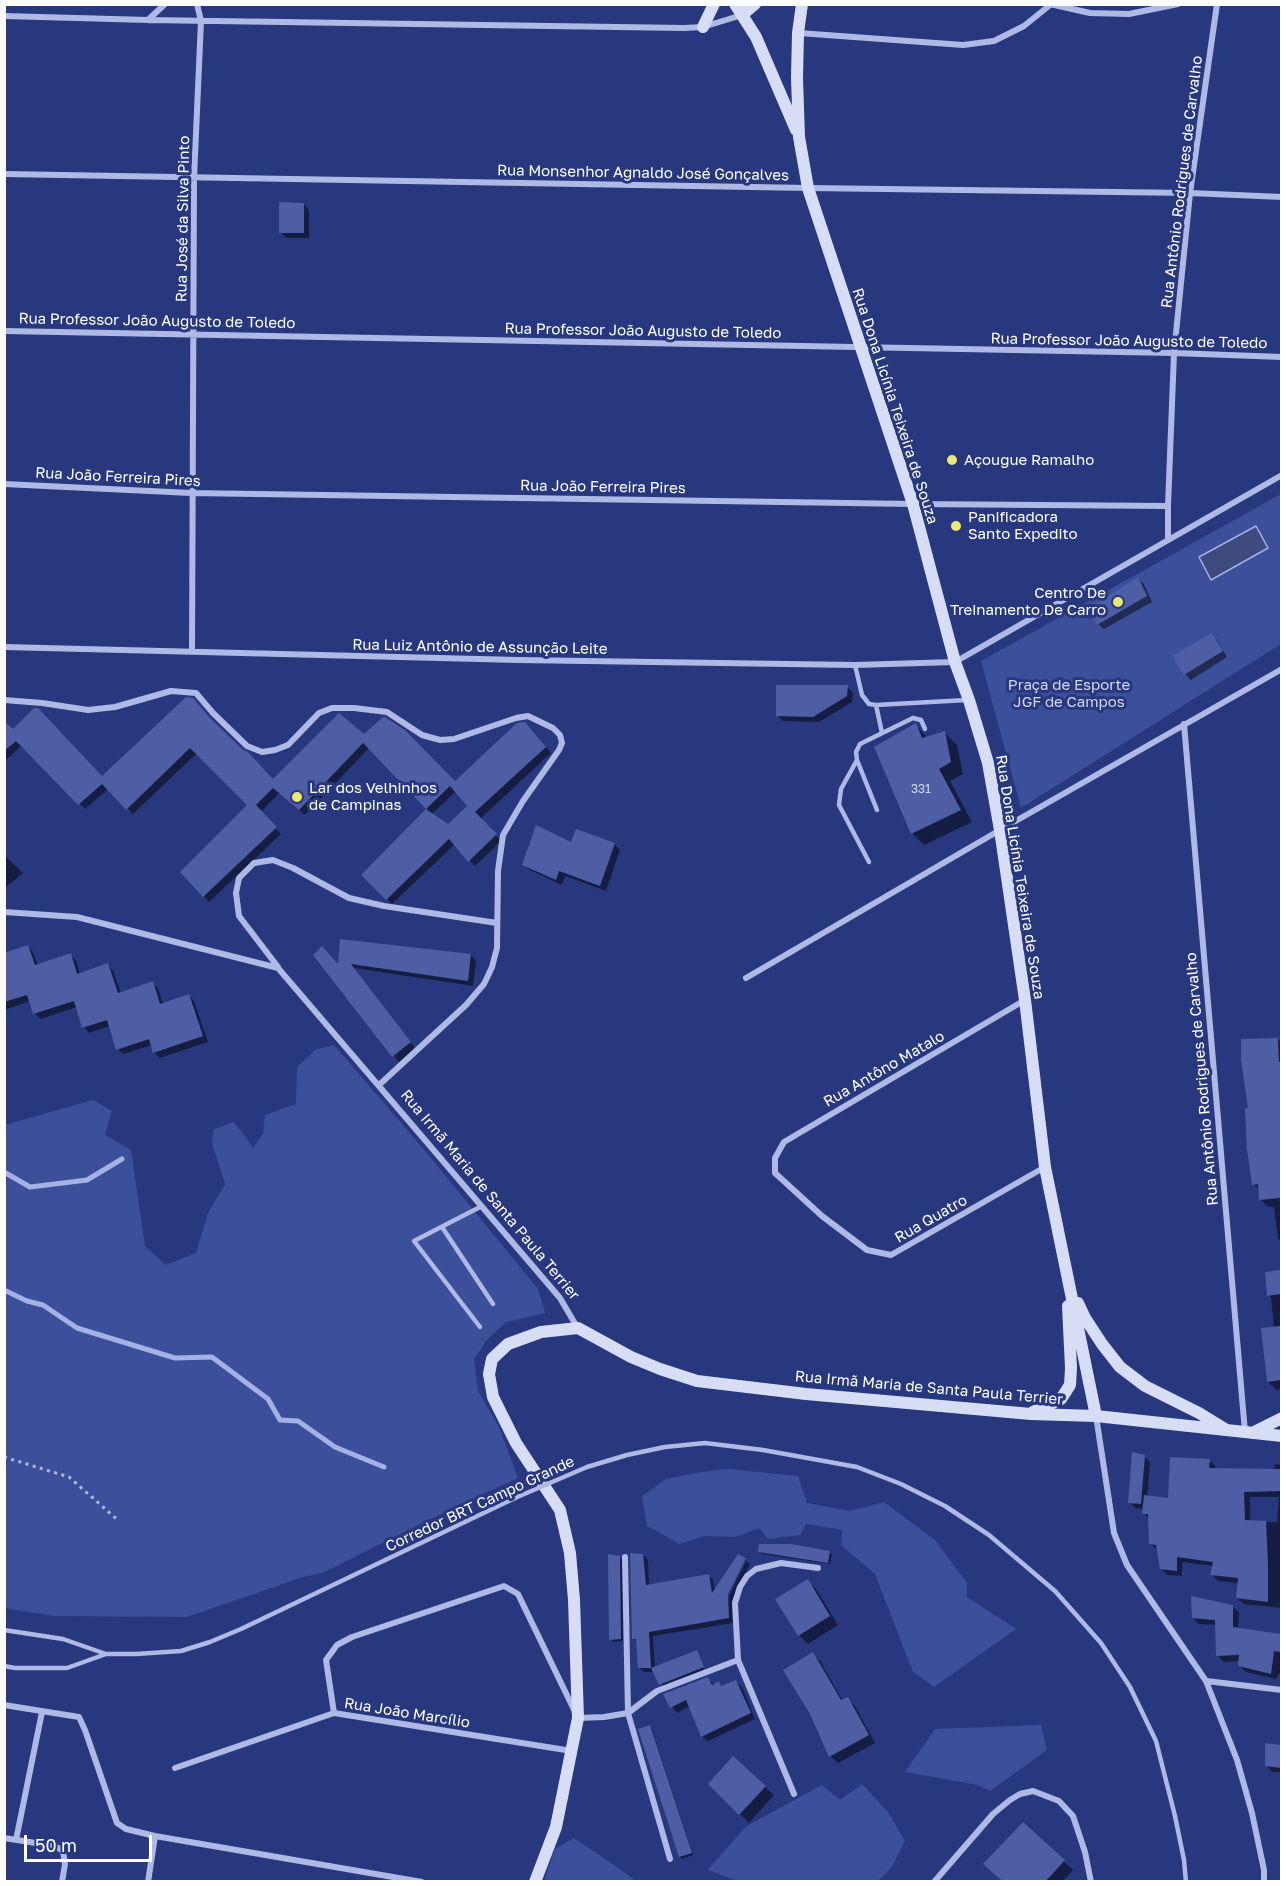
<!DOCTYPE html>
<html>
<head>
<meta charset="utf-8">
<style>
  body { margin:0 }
  #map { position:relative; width:1286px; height:1886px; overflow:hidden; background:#28387e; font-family:"Golos Text",sans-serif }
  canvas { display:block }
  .frame { position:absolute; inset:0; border:6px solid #fff; pointer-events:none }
  .scale { position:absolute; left:24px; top:1835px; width:128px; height:27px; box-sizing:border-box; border:3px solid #fff; border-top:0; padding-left:8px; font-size:18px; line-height:21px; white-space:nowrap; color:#fff; -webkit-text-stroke:4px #28387e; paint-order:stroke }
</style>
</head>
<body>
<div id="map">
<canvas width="1286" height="1886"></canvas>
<div class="frame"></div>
<div class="scale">50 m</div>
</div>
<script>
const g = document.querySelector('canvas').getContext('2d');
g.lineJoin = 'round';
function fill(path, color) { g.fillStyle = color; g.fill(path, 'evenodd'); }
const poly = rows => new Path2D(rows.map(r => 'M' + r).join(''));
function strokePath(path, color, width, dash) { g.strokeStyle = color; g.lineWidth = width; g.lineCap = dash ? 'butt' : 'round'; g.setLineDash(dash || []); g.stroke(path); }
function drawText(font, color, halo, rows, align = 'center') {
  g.font = font + ' "Golos Text",sans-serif'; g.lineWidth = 6; g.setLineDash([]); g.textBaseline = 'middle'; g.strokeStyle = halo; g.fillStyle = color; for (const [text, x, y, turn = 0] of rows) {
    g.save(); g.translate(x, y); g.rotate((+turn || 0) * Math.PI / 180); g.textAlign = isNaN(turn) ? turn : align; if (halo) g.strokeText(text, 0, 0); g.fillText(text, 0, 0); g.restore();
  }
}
const green = poly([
  [1281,494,1281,644,1021,808,981,661],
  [334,1045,421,1146,538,1289,545,1313,506,1322,486,1341,474,1359,478,1391,499,1427,518,1478,420,1524,325,1572,303,1577,187,1617,54,1616,5,1608,5,1125,93,1100,112,1111,105,1135,131,1150,145,1246,166,1265,196,1253,208,1213,225,1184,212,1143,214,1129,234,1122,253,1148,263,1134,265,1115,296,1104,297,1067,315,1050],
  [729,1469,798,1476,807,1503,850,1511,884,1502,935,1540,967,1583,967,1597,1016,1629,934,1687,913,1672,875,1574,841,1545,842,1530,806,1524,800,1535,768,1539,759,1528,736,1537,704,1536,680,1544,647,1526,642,1496,666,1479,701,1472],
  [1041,1725,1047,1750,990,1791,978,1785,905,1772,935,1729],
  [862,1784,888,1812,905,1841,891,1868,878,1881,738,1881,708,1870,745,1827,822,1785,840,1800],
  [574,1838,614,1865,636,1881,544,1881,555,1849]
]);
const water = poly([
  [1256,526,1268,548,1211,580,1199,557,1256,526]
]);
const shadow = poly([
  [304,204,309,210,309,238,286,238,281,232],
  [1138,579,1144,584,1152,602,1104,629,1098,624],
  [1212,635,1217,640,1227,657,1191,680,1185,674,1175,657],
  [847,687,853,693,852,702,819,722,783,721,777,715],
  [4,723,13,731,102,778,214,723,273,781,364,736,455,783,531,729,551,753,480,819,501,841,475,866,455,844,392,904,363,875,428,809,370,747,305,815,279,793,261,812,281,834,209,902,204,896,249,805,197,753,133,814,108,789,85,809,22,745,4,762],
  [456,791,469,806,448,826,431,815],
  [915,725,928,738,945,733,957,745,963,774,950,781,972,822,924,845,912,833],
  [572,844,614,844,620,850,606,891,565,876,562,885,530,870,524,865],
  [4,855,23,873,4,889],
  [341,940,471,955,476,961,473,986,354,968,415,1048,399,1062,315,955,339,967],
  [28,947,33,952,38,966,70,955,76,960,80,974,108,965,113,971,121,993,152,983,158,988,163,1004,189,996,194,1001,208,1042,160,1058,154,1052,152,1045,123,1054,118,1049,110,1026,89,1033,84,1027,77,1007,40,1019,35,1013,30,1001,4,1010,4,954],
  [1278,1039,1282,1043,1282,1242,1278,1239,1274,1207,1268,1207,1260,1199,1260,1190,1254,1184,1250,1109],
  [1282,1271,1282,1389,1276,1390,1268,1382,1274,1328,1271,1298,1269,1295,1266,1273],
  [1144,1456,1150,1462,1147,1497,1170,1500,1209,1460,1215,1466,1215,1470,1274,1471,1275,1464,1282,1465,1282,1608,1244,1604,1237,1598,1239,1583,1218,1581,1212,1575,1214,1566,1182,1562,1182,1576,1167,1575,1161,1568,1157,1550,1151,1544,1149,1519,1144,1513,1144,1509,1136,1508,1130,1503],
  [1250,1497,1279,1497,1277,1522,1250,1522],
  [760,1551,829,1552,832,1554,830,1564,762,1554],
  [643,1555,648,1560,649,1585,708,1575,713,1580,715,1591,726,1602,746,1561,750,1564,732,1600,733,1623,653,1636,655,1668,697,1652,704,1670,663,1686,655,1672,644,1672,639,1667,638,1643,633,1638],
  [619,1557,622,1560,623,1641,613,1642,611,1639],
  [807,1580,816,1589,838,1625,808,1644,799,1635],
  [1232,1606,1239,1612,1238,1629,1282,1636,1282,1674,1278,1674,1277,1679,1246,1672,1240,1666,1240,1661,1224,1662,1218,1656,1217,1625,1199,1624,1193,1618],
  [813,1654,820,1661,843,1701,848,1699,855,1706,875,1743,838,1763,830,1756],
  [708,1679,715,1685,718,1683,722,1687,736,1682,742,1687,755,1719,708,1741,702,1736,690,1706,677,1713,672,1707,666,1695],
  [650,1727,652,1729,693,1855,682,1859,680,1857,640,1730],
  [1266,1744,1282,1747,1282,1772,1272,1772,1267,1766],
  [734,1758,774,1795,749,1823,710,1784],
  [1023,1824,1073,1870,1062,1882,1003,1882,994,1873]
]);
const stream = poly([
  [4,1172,30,1187,87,1180,122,1159],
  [4,1290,27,1301,43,1305,77,1328,175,1358,212,1357,268,1399,280,1420,298,1421,335,1447,384,1467]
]);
const building = poly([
  [279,202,304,203,304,233,279,233],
  [1138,577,1147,596,1097,625,1089,608],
  [1212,633,1223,651,1184,675,1172,656],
  [776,685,848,685,847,696,813,717,776,716],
  [186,697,193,698,209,717,243,750,248,752,273,779,339,713,364,734,383,717,385,717,406,731,455,781,517,723,525,722,546,747,475,812,497,834,468,862,449,839,386,900,361,875,426,809,363,743,299,810,273,788,256,805,277,827,203,897,180,872,247,805,190,748,126,810,102,784,78,805,16,741,4,751,4,721,13,729,34,708,38,708,102,776],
  [450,786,467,806,448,824,426,809],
  [916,723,922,738,945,731,951,762,939,769,961,810,911,834,874,747],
  [536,825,571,842,576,829,615,843,600,886,559,871,556,880,522,865],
  [340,939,471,954,468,981,351,964,411,1042,392,1057,313,955,322,946,338,964],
  [28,945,35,965,71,953,77,974,108,963,118,993,153,981,160,1004,189,994,203,1036,153,1053,149,1039,116,1050,107,1020,82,1028,74,1001,33,1014,27,995,4,1002,4,953],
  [1278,1038,1279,1062,1281,1062,1281,1198,1259,1200,1258,1184,1252,1185,1247,1149,1245,1108,1248,1108,1241,1060,1241,1039],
  [1281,1270,1281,1294,1267,1296,1265,1272],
  [1281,1326,1281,1380,1267,1382,1261,1328],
  [1132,1452,1145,1455,1141,1504,1128,1503],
  [1170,1457,1210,1459,1209,1468,1281,1469,1281,1491,1244,1492,1245,1520,1266,1521,1268,1564,1268,1602,1236,1598,1238,1578,1210,1575,1213,1562,1177,1557,1177,1571,1160,1569,1156,1545,1149,1544,1148,1514,1142,1514,1144,1495,1168,1498],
  [759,1544,791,1544,830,1551,828,1563,758,1552],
  [630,1553,643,1554,646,1585,709,1574,712,1593,738,1554,746,1558,728,1594,729,1618,649,1632,651,1668,638,1668,636,1639,632,1639],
  [608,1554,620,1556,621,1639,609,1640],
  [808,1579,830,1616,798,1636,775,1599],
  [1191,1596,1233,1605,1233,1627,1281,1634,1281,1652,1274,1651,1271,1674,1238,1666,1239,1655,1216,1656,1215,1620,1192,1618],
  [697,1650,704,1667,659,1685,651,1668],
  [813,1652,841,1700,848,1697,869,1735,829,1757,810,1714,783,1670],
  [708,1677,712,1685,719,1681,721,1686,736,1680,751,1713,701,1737,686,1700,670,1708,663,1694],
  [650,1725,692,1853,679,1857,638,1729],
  [1265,1743,1281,1745,1281,1768,1265,1766],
  [733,1756,766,1786,739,1815,708,1784],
  [1023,1822,1065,1860,1046,1881,1002,1881,983,1864]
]);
const path = poly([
  [4,1457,69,1477,119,1521]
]);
const lane = poly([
  [855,665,862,695,869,704,876,705,967,700],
  [876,705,882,733],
  [857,760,841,789,839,805,869,862],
  [877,810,857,760,856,752,860,744,913,718,921,720,925,729],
  [442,1227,493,1304],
  [480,1327,414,1241,482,1206],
  [587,1467,627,1455,665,1447,705,1443,763,1450,857,1467,901,1484,945,1506,989,1535,1055,1591,1101,1643,1130,1687,1156,1741,1175,1816,1184,1860,1186,1882],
  [4,1630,63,1639,106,1654,136,1654,181,1651,210,1642,241,1629,515,1498],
  [4,1666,15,1668,67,1668,106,1654]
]);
const street = poly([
  [1050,4,1090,13,1129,14,1178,4],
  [4,16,148,20,684,28,703,27,742,15],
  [148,20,165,4],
  [799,33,963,45,994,41,1024,26,1050,5],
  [4,174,808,188,1190,193,1282,197],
  [4,331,1174,353,1282,357],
  [4,484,191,493,913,504,1168,506,1168,539],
  [1168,506,1174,353,1190,193,1217,4],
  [4,647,518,660,855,665,955,662,1282,475],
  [192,651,194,178,201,21,197,4],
  [4,700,42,703,88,710,115,707,171,691,196,693,213,713,247,746,262,752,275,750,288,745,319,713,332,708,354,708,387,712,422,735,440,740,454,739,516,718,528,716,553,728,560,735,562,743,559,750,523,801,503,835,498,871,497,948,492,967,484,984,466,1005,379,1085],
  [1184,724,1245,1432],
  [4,912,77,917,278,968,560,1298,577,1327],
  [278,967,239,916,236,893,239,878,254,863,273,860,293,868,349,898,384,906,497,923],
  [746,978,1000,830,1282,669],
  [1025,1000,784,1142,775,1158,775,1173,822,1216,867,1250,891,1255,1045,1167],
  [1096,1416,1114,1533,1127,1565,1206,1681,1237,1760,1252,1813,1264,1870,1264,1882],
  [625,1557,628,1713,670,1859],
  [1206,1681,1282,1690],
  [4,1705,79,1717,85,1730,117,1823,126,1829,155,1836,422,1882],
  [334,1713,326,1660,337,1645,352,1637,504,1586,518,1594,578,1718,604,1717,628,1713,657,1691,738,1660],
  [175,1768,334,1713,572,1751],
  [794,1794,738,1660,735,1603,740,1587,747,1576,756,1569,781,1563,818,1568],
  [4,1838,55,1846,63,1851,65,1864,62,1882],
  [16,1840,42,1712],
  [148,1882,155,1836],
  [934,1882,993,1814,1010,1800,1020,1794,1033,1791,1059,1801,1073,1816,1085,1852,1091,1882]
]);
const secondary = poly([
  [735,4,756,37,796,130],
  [802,4,798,33,797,78,799,137,808,188,913,504,955,662,969,700,988,763,1000,830,1025,1000,1045,1167,1096,1416],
  [742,15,755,4],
  [703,27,714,4],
  [1078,1303,1085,1318,1102,1344,1120,1367,1145,1386,1199,1413,1225,1429],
  [1033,1412,1061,1399,1070,1385,1071,1368,1068,1306],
  [1252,1433,1282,1418],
  [535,1882,556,1827,578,1718,574,1600,570,1553,560,1510,516,1443,493,1397,489,1374,492,1359,508,1344,541,1332,578,1328,631,1357,660,1369,697,1381,806,1394,1031,1414,1096,1416,1282,1436]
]);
const laneBridge = poly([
  [515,1498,587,1467]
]);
const markers = [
  [952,460,6,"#ece876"],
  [956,526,6,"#ece876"],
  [1118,602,6,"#ece876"],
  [297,797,6,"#ece876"]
];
const numberNames = [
  ["331",921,789]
];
const streetNames = [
  ["Rua Monsenhor Agnaldo José Gonçalves",643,173,1],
  ["Rua Antônio Rodrigues de Carvalho",1182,182,-83],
  ["Rua José da Silva Pinto",183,219,-89],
  ["Rua Professor João Augusto de Toledo",157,321,1],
  ["Rua Professor João Augusto de Toledo",643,331,1],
  ["Rua Professor João Augusto de Toledo",1129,341,1],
  ["Rua Dona Licínia Teixeira de Souza",895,406,72],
  ["Rua João Ferreira Pires",118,477,3],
  ["Rua João Ferreira Pires",603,487,1],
  ["Rua Luiz Antônio de Assunção Leite",480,647,1],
  ["Rua Dona Licínia Teixeira de Souza",1020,877,81],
  ["Rua Antôno Matalo",884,1069,-30],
  ["Rua Antônio Rodrigues de Carvalho",1202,1079,-95],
  ["Rua Irmã Maria de Santa Paula Terrier",490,1195,50],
  ["Rua Quatro",931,1219,-30],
  ["Rua Irmã Maria de Santa Paula Terrier",929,1388,5],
  ["Corredor BRT Campo Grande",480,1504,-25],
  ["Rua João Marcílio",407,1713,9]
];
const poiNames = [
  ["Açougue Ramalho",964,460],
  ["Panificadora",968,517],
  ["Santo Expedito",968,534],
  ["Centro De",1106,593,"right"],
  ["Treinamento De Carro",1106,610,"right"],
  ["Lar dos Velhinhos",309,788],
  ["de Campinas",309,805]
];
const parkNames = [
  ["Praça de Esporte",1069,685],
  ["JGF de Campos",1069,702]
];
fill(green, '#3c4f9b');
fill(water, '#3f4a7e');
strokePath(water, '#a3b1e5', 1.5);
fill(shadow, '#0007');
strokePath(stream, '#a3b1e5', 5);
fill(building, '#4d5ea4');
strokePath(path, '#afb9e5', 3, [3, 4.5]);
strokePath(lane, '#afb9e5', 4.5);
strokePath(street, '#afb9e5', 6);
strokePath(secondary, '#d7ddf5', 12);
strokePath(laneBridge, '#afb9e5', 4.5);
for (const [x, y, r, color] of markers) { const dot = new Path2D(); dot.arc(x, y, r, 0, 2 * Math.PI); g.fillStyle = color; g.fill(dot); strokePath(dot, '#28387e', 2); }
drawText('12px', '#d2d7e8', null, numberNames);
drawText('15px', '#fff', '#28387e', streetNames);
drawText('15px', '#fff', '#28387e', poiNames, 'left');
drawText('15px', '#d1d8f4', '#28387e', parkNames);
</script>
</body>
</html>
